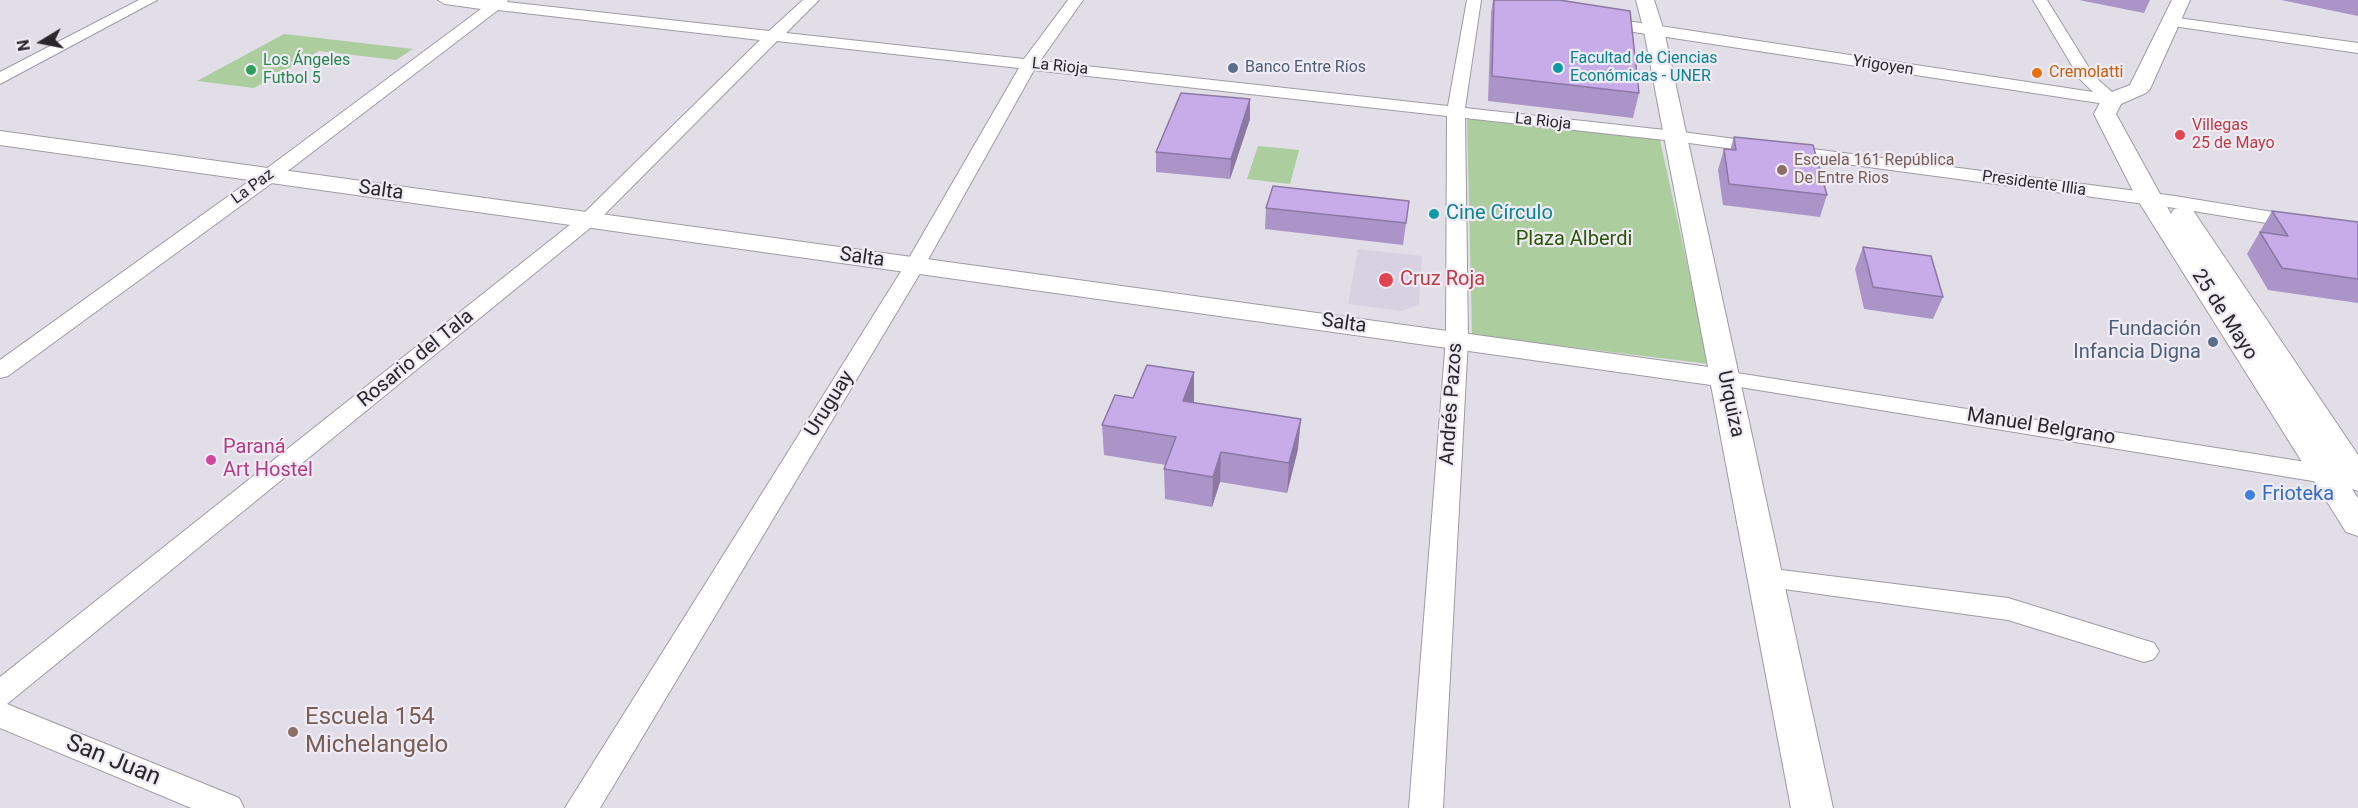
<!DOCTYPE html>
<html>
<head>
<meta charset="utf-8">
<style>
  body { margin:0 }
  #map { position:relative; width:2358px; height:808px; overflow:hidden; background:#e2dee8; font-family:Roboto,sans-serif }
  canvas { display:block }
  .north { position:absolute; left:12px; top:12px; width:60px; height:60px; -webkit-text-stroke:4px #efebf5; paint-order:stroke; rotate:260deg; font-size:16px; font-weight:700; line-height:24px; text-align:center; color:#29272b }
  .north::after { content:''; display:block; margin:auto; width:21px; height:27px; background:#29272b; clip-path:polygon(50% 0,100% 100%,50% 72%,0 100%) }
</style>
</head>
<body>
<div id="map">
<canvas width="2358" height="808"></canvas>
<div class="north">N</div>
</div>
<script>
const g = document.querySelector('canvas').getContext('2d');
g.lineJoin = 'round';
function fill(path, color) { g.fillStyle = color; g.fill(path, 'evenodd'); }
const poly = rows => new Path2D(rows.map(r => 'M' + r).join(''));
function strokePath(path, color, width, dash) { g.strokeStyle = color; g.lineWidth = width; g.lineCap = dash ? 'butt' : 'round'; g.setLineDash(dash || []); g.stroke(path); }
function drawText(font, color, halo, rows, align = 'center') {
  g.font = font + ' Roboto,sans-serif'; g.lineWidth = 4.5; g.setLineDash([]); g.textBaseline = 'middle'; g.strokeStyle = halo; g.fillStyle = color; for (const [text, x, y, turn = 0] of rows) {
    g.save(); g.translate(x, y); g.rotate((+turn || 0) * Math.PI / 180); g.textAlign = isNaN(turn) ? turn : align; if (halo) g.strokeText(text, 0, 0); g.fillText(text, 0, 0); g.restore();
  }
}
const built = poly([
  [1358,249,1422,256,1419,304,1402,311,1348,304]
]);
const green = poly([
  [284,34,413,49,396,60,319,51,254,88,197,81],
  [1467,118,1660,140,1709,364,1472,335],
  [1258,146,1299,150,1290,184,1247,179]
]);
const minor = poly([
  [139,0,157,0,0,84,0,72,139,0],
  [438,0,508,0,507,2,769,31,803,0,819,0,786,33,1024,59,1068,0,1083,0,1040,61,1448,106,1467,0,1481,0,1465,108,1674,131,2175,196,2358,226,2358,238,2175,208,1674,141,1465,118,1468,339,1443,808,1409,808,1446,339,1447,116,1034,70,925,265,600,808,565,808,905,265,1019,68,777,41,595,224,7,704,239,798,244,808,191,808,0,728,0,677,581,216,760,40,498,10,276,180,8,376,0,378,0,360,262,172,481,9,445,4,438,0],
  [2033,0,2047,0,2094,76,2121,100,2118,104,2112,105,1601,27,1593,22,1601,17,2093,92,2080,79,2033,0],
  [2171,17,2358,43,2358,53,2166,25,2163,22,2171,17],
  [1724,371,2325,465,2358,467,2358,485,2325,483,1716,383,1712,378,1716,373,1724,371],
  [1765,568,2008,598,2154,643,2159,651,2154,659,2144,662,2008,620,1755,585,1751,578,1755,571,1765,568]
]);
const tertiary = poly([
  [1636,0,1654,0,1664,31,1833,808,1791,808,1711,385,0,145,0,131,1708,367,1644,31,1636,0],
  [2172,0,2190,0,2150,89,2146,93,2121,104,2116,114,2171,214,2174,209,2183,207,2192,209,2358,455,2358,491,2352,489,2358,498,2358,536,2346,532,2137,199,2094,114,2104,95,2130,85,2172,0]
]);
const wall = poly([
  [1493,0,1559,0,1639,93,1633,118,1488,101,1491,13],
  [2079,0,2150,0,2144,13],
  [2281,0,2358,0,2358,16],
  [1250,99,1250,119,1230,179,1156,172,1156,152],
  [1734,137,1827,195,1820,217,1723,205,1718,170,1724,149,1730,150],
  [1409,201,1403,245,1265,229,1266,208],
  [2272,211,2358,222,2358,303,2268,290,2247,254],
  [1863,247,1943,297,1933,319,1864,309,1855,269],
  [1133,398,1194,401,1193,403,1298,449,1287,493,1220,482,1212,507,1165,499,1164,469,1166,465,1104,455,1102,425]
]);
const shadedWall = poly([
  [1250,99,1250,119,1230,179,1231,159],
  [1194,372,1194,401,1183,431,1183,401],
  [1301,419,1298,449,1287,493,1289,463],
  [1221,452,1220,482,1212,507,1213,477]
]);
const building = poly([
  [1494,0,1559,0,1630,11,1639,93,1492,76,1494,0],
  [1181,93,1250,99,1231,159,1156,152,1181,93],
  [1734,137,1813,145,1827,195,1729,184,1724,149,1736,150,1734,137],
  [1273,186,1409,201,1406,223,1266,208,1273,186],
  [2272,211,2358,222,2358,279,2282,268,2260,232,2288,236,2272,211],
  [1863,247,1931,256,1943,297,1873,287,1863,247],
  [1147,365,1194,372,1183,401,1301,419,1289,463,1221,452,1213,477,1164,469,1176,437,1102,425,1115,395,1133,398,1147,365]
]);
const markers = [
  [1233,68,6,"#5c6f8a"],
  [1558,68,6,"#0f9aa8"],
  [251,70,6,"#2e9e5b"],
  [2037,73,6,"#e8710a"],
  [2180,135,6,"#e0444e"],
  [1782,170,6,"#8d6e63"],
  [1434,214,6,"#0f9aa8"],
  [1386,280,8,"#e0444e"],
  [2213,342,6,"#5c6f8a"],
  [211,460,6,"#d1479c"],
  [2250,495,6,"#3f7fe0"],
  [293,732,6,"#8d6e63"]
];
const farCulturenames = [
  ["Facultad de Ciencias",1570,59],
  ["Económicas - UNER",1570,77]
];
const farLeisurenames = [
  ["Los Ángeles",263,61],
  ["Futbol 5",263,79]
];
const farStreetnames = [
  ["Yrigoyen",1883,66,9],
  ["La Rioja",1060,67,6],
  ["La Rioja",1543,122,6],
  ["Presidente Illia",2034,184,8],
  ["La Paz",253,187,-36]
];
const farServicenames = [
  ["Banco Entre Ríos",1245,68]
];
const farFoodnames = [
  ["Cremolatti",2049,73]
];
const farHealthnames = [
  ["Villegas",2192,126],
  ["25 de Mayo",2192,144]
];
const farEducationnames = [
  ["Escuela 161 República",1794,161],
  ["De Entre Rios",1794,179]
];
const streetNames = [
  ["Salta",381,191,8],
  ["Salta",862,258,8],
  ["25 de Mayo",2224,315,57],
  ["Salta",1344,324,8],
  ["Rosario del Tala",416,359,-39],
  ["Uruguay",830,404,-58],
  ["Andrés Pazos",1452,404,-86],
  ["Urquiza",1730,404,78],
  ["Manuel Belgrano",2041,427,9]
];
const cultureNames = [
  ["Cine Círculo",1446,214]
];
const parkNames = [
  ["Plaza Alberdi",1574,240]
];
const healthNames = [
  ["Cruz Roja",1400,280]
];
const serviceNames = [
  ["Fundación",2201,330],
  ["Infancia Digna",2201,353]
];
const hotelNames = [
  ["Paraná",223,448],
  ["Art Hostel",223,471]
];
const shopNames = [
  ["Frioteka",2262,495]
];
const nearEducationnames = [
  ["Escuela 154",305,718],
  ["Michelangelo",305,746]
];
const nearStreetnames = [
  ["San Juan",113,761,22]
];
fill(built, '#d7d1e1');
fill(green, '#accd9d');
strokePath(minor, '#9e9ba4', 2);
strokePath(tertiary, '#9e9ba4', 2);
fill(minor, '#fff');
fill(tertiary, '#fff');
fill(wall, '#ab94c8');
fill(shadedWall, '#8b78a3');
fill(building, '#c7ace9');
strokePath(building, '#8b78a3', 1.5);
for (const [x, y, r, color] of markers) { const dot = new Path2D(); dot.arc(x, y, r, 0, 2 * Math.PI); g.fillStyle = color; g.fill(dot); strokePath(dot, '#efebf5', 2); }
drawText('16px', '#0d838f', '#efebf5', farCulturenames, 'left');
drawText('16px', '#27864d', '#efebf5', farLeisurenames, 'left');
drawText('16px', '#29272b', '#efebf5', farStreetnames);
drawText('16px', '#4e5e75', '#efebf5', farServicenames, 'left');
drawText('16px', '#c56008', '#efebf5', farFoodnames, 'left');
drawText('16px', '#be3a42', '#efebf5', farHealthnames, 'left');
drawText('16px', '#785e54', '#efebf5', farEducationnames, 'left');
drawText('20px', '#29272b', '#efebf5', streetNames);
drawText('20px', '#0d838f', '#efebf5', cultureNames, 'left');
drawText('20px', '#295702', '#efebf5', parkNames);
drawText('20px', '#be3a42', '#efebf5', healthNames, 'left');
drawText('20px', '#4e5e75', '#efebf5', serviceNames, 'right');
drawText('20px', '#b23c85', '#efebf5', hotelNames, 'left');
drawText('20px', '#366cbe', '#efebf5', shopNames, 'left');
drawText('24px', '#785e54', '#efebf5', nearEducationnames, 'left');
drawText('24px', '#29272b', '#efebf5', nearStreetnames);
</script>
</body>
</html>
